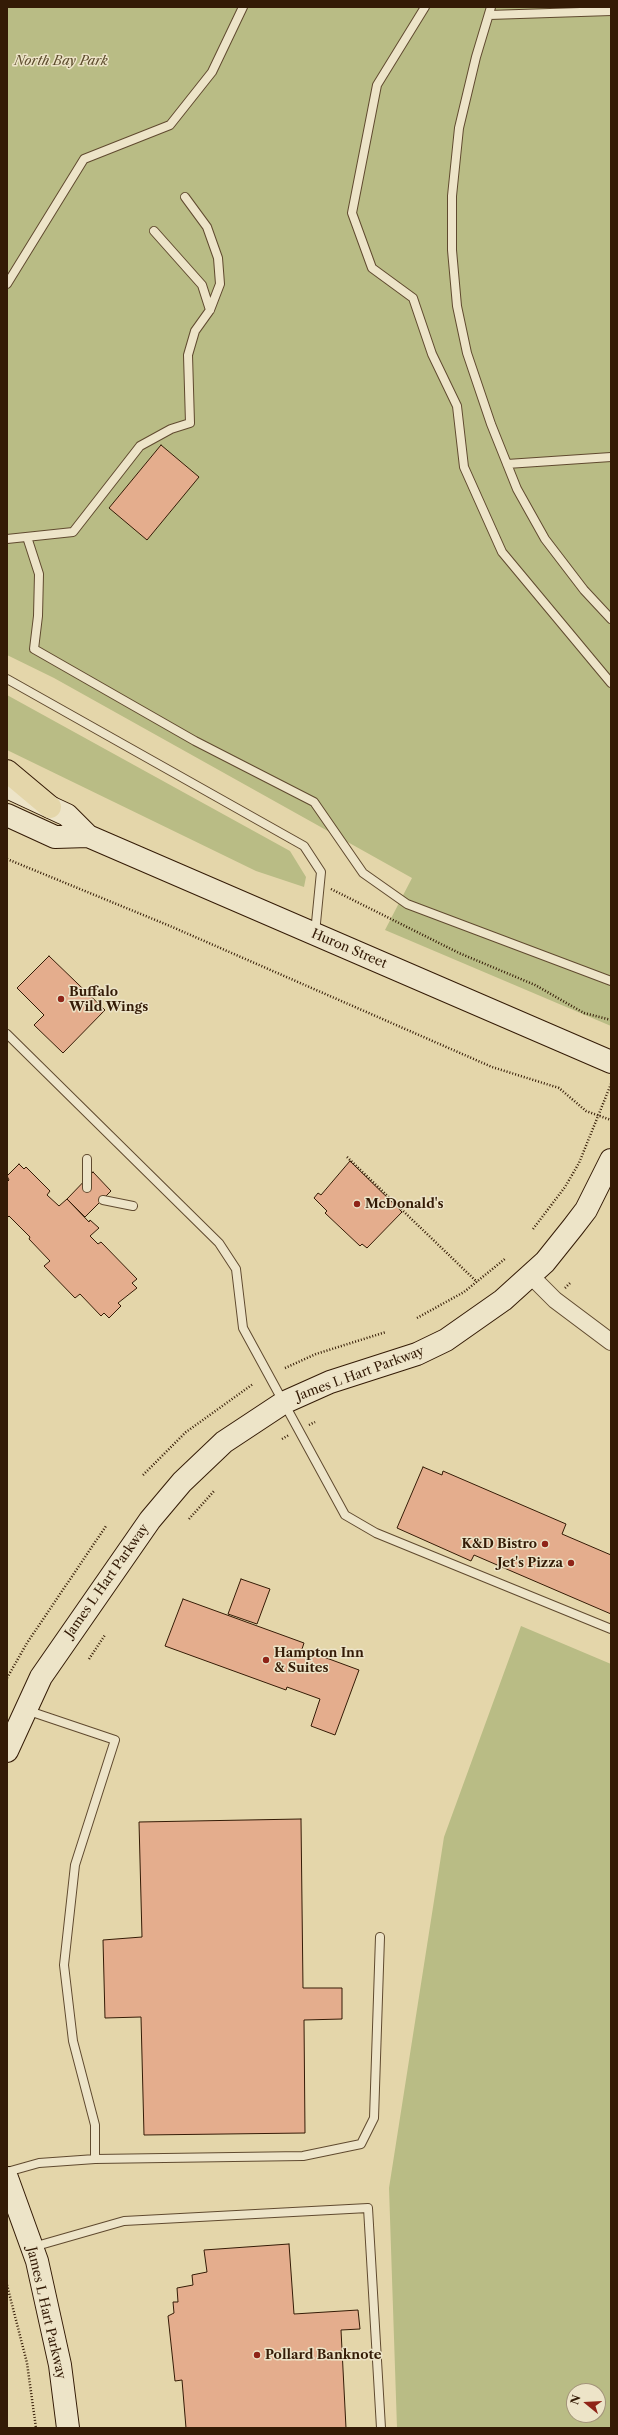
<!DOCTYPE html>
<html>
<head>
<meta charset="utf-8">
<style>
  body { margin:0 }
  #map { position:relative; width:618px; height:2435px; overflow:hidden; background:#e4d6aa; font-family:"Libre Caslon Text",serif }
  canvas { display:block }
  .frame { position:absolute; inset:0; border:8px solid #341b06; pointer-events:none }
  .north { position:absolute; left:566px; top:2383px; width:40px; height:40px; box-sizing:border-box; background:#ede4c8; border:1px solid #a3947a; border-radius:50%; rotate:288deg; font-size:11px; font-weight:700; line-height:16px; text-align:center; color:#341b06 }
  .north::after { content:''; display:block; margin:auto; width:14px; height:18px; background:#8f2418; clip-path:polygon(50% 0,100% 100%,50% 72%,0 100%) }
</style>
</head>
<body>
<div id="map">
<canvas width="618" height="2435"></canvas>
<div class="frame"></div>
<div class="north">N</div>
</div>
<script>
const g = document.querySelector('canvas').getContext('2d');
g.lineJoin = 'round';
function fill(path, color) { g.fillStyle = color; g.fill(path, 'evenodd'); }
const poly = rows => new Path2D(rows.map(r => 'M' + r).join(''));
function strokePath(path, color, width, dash) { g.strokeStyle = color; g.lineWidth = width; g.lineCap = dash ? 'butt' : 'round'; g.setLineDash(dash || []); g.stroke(path); }
function drawText(font, color, halo, rows, align = 'center') {
  g.font = font + ' "Libre Caslon Text",serif'; g.lineWidth = 3; g.setLineDash([]); g.textBaseline = 'middle'; g.strokeStyle = halo; g.fillStyle = color; for (const [text, x, y, turn = 0] of rows) {
    g.save(); g.translate(x, y); g.rotate((+turn || 0) * Math.PI / 180); g.textAlign = isNaN(turn) ? turn : align; if (halo) g.strokeText(text, 0, 0); g.fillText(text, 0, 0); g.restore();
  }
}
const green = poly([
  [7,7,611,7,611,1026,385,930,412,878,54,678,7,655],
  [7,695,290,851,306,877,304,887,256,871,7,750],
  [521,1626,611,1664,611,2428,397,2428,389,2188,444,1837],
  [574,2391,598,2391,598,2415,574,2415]
]);
const building = poly([
  [161,445,199,477,147,540,109,508,161,445],
  [49,956,105,1010,63,1053,34,1025,44,1015,17,988,49,956],
  [350,1161,402,1212,367,1248,362,1244,360,1246,325,1213,327,1211,314,1198,318,1193,321,1195,350,1161],
  [19,1164,24,1169,26,1167,50,1191,47,1195,59,1206,67,1199,89,1222,90,1220,99,1228,90,1236,98,1244,101,1242,137,1279,132,1283,137,1288,118,1303,121,1306,109,1318,104,1313,101,1316,80,1294,75,1298,44,1266,50,1261,29,1239,30,1237,9,1216,7,1218,7,1182,9,1180,7,1176,19,1164],
  [93,1172,111,1191,85,1217,67,1199,93,1172],
  [423,1467,442,1475,443,1471,566,1524,562,1534,611,1555,611,1614,474,1555,471,1561,397,1528,423,1467],
  [241,1579,270,1589,257,1624,228,1614,241,1579],
  [183,1599,304,1643,302,1649,359,1670,335,1735,311,1726,320,1699,287,1687,286,1690,165,1646,183,1599],
  [301,1819,303,1988,342,1988,342,2019,304,2020,305,2133,144,2135,141,2017,105,2018,103,1940,142,1937,139,1822,301,1819],
  [289,2244,294,2314,358,2310,360,2329,341,2330,346,2428,186,2428,182,2380,175,2381,168,2316,174,2313,173,2302,178,2302,177,2288,193,2285,192,2275,207,2272,204,2250,289,2244]
]);
const path = poly([
  [7,859,170,926,492,1067,559,1088,586,1111,611,1120],
  [331,889,459,953,535,985,584,1013,611,1020],
  [347,1157,477,1282],
  [533,1229,565,1187,579,1163,611,1084],
  [565,1288,570,1283],
  [417,1318,464,1292,506,1258],
  [285,1368,316,1354,386,1332],
  [309,1425,315,1422],
  [282,1439,289,1435],
  [143,1475,186,1432,253,1384],
  [189,1519,215,1490],
  [89,1659,105,1635],
  [7,1678,27,1643,106,1526],
  [7,2285,27,2363,36,2428]
]);
const lane = poly([
  [425,7,377,85,352,213,372,268,413,298,432,354,457,406,464,467,502,552,611,683],
  [491,7,476,57,459,128,452,196,452,250,457,306,467,353,491,424,517,489,545,539,584,590,611,619],
  [489,15,611,11],
  [154,231,202,285,210,310],
  [7,284,84,159,170,125,212,72,243,7],
  [507,464,611,457],
  [27,537,39,574,38,616,34,649,195,741,314,802,363,873,407,904,611,981],
  [7,539,73,532,140,446,171,429,190,423,188,355,195,331,210,310,220,284,218,258,207,227,185,197],
  [7,679,304,846,321,872,315,933],
  [7,1034,219,1243,236,1269,243,1328,345,1515,376,1533,611,1629],
  [87,1159,87,1188],
  [103,1200,133,1206],
  [26,1710,115,1740,75,1865,64,1965,73,2041,95,2125,95,2159,303,2156,361,2144,374,2118,380,1937],
  [7,2172,39,2163,95,2159],
  [33,2247,124,2221,368,2208,381,2428]
]);
const street = poly([
  [531,1276,555,1300,611,1342]
]);
const secondary = poly([
  [7,787,67,815,88,836,611,1062],
  [7,815,55,837,88,836],
  [7,1751,41,1677,150,1520,182,1482,224,1442,283,1403,330,1382,417,1354,446,1340,503,1300,545,1262,573,1227,586,1210,611,1160],
  [7,2178,37,2261,60,2365,68,2428]
]);
const highway = poly([
  [7,771,50,807]
]);
const markers = [
  [61,999,4,"#8f2418"],
  [357,1204,4,"#8f2418"],
  [545,1544,4,"#8f2418"],
  [571,1563,4,"#8f2418"],
  [266,1660,4,"#8f2418"],
  [257,2355,4,"#8f2418"]
];
const parkNames = [
  ["North Bay Park",61,61]
];
const streetNames = [
  ["Huron Street",349,949,23],
  ["James L Hart Parkway",360,1374,-20],
  ["James L Hart Parkway",107,1581,-55],
  ["James L Hart Parkway",46,2313,77]
];
const poiNames = [
  ["Buffalo",69,992],
  ["Wild Wings",69,1007],
  ["McDonald's",365,1204],
  ["K&D Bistro",537,1544,"right"],
  ["Jet's Pizza",563,1563,"right"],
  ["Hampton Inn",274,1653],
  ["& Suites",274,1668],
  ["Pollard Banknote",265,2355]
];
fill(green, '#b9bc85');
fill(building, '#e4ad8d');
strokePath(building, '#341b06', 1);
strokePath(lane, '#604a2f', 10);
strokePath(street, '#604a2f', 18);
strokePath(secondary, '#341b06', 24);
strokePath(highway, '#341b06', 24);
strokePath(path, '#341b06', 2.5, [1, 2]);
strokePath(lane, '#ede4c8', 8);
strokePath(street, '#ede4c8', 16);
strokePath(secondary, '#ede4c8', 22);
strokePath(highway, '#e4d6aa', 22);
for (const [x, y, r, color] of markers) { const dot = new Path2D(); dot.arc(x, y, r, 0, 2 * Math.PI); g.fillStyle = color; g.fill(dot); strokePath(dot, '#ede4c8', 1.5); }
drawText('italic 13px', '#5c4b2c', '#ede4c8', parkNames);
drawText('13px', '#341b06', '#ede4c8', streetNames);
drawText('bold 13px', '#341b06', '#ede4c8', poiNames, 'left');
</script>
</body>
</html>
